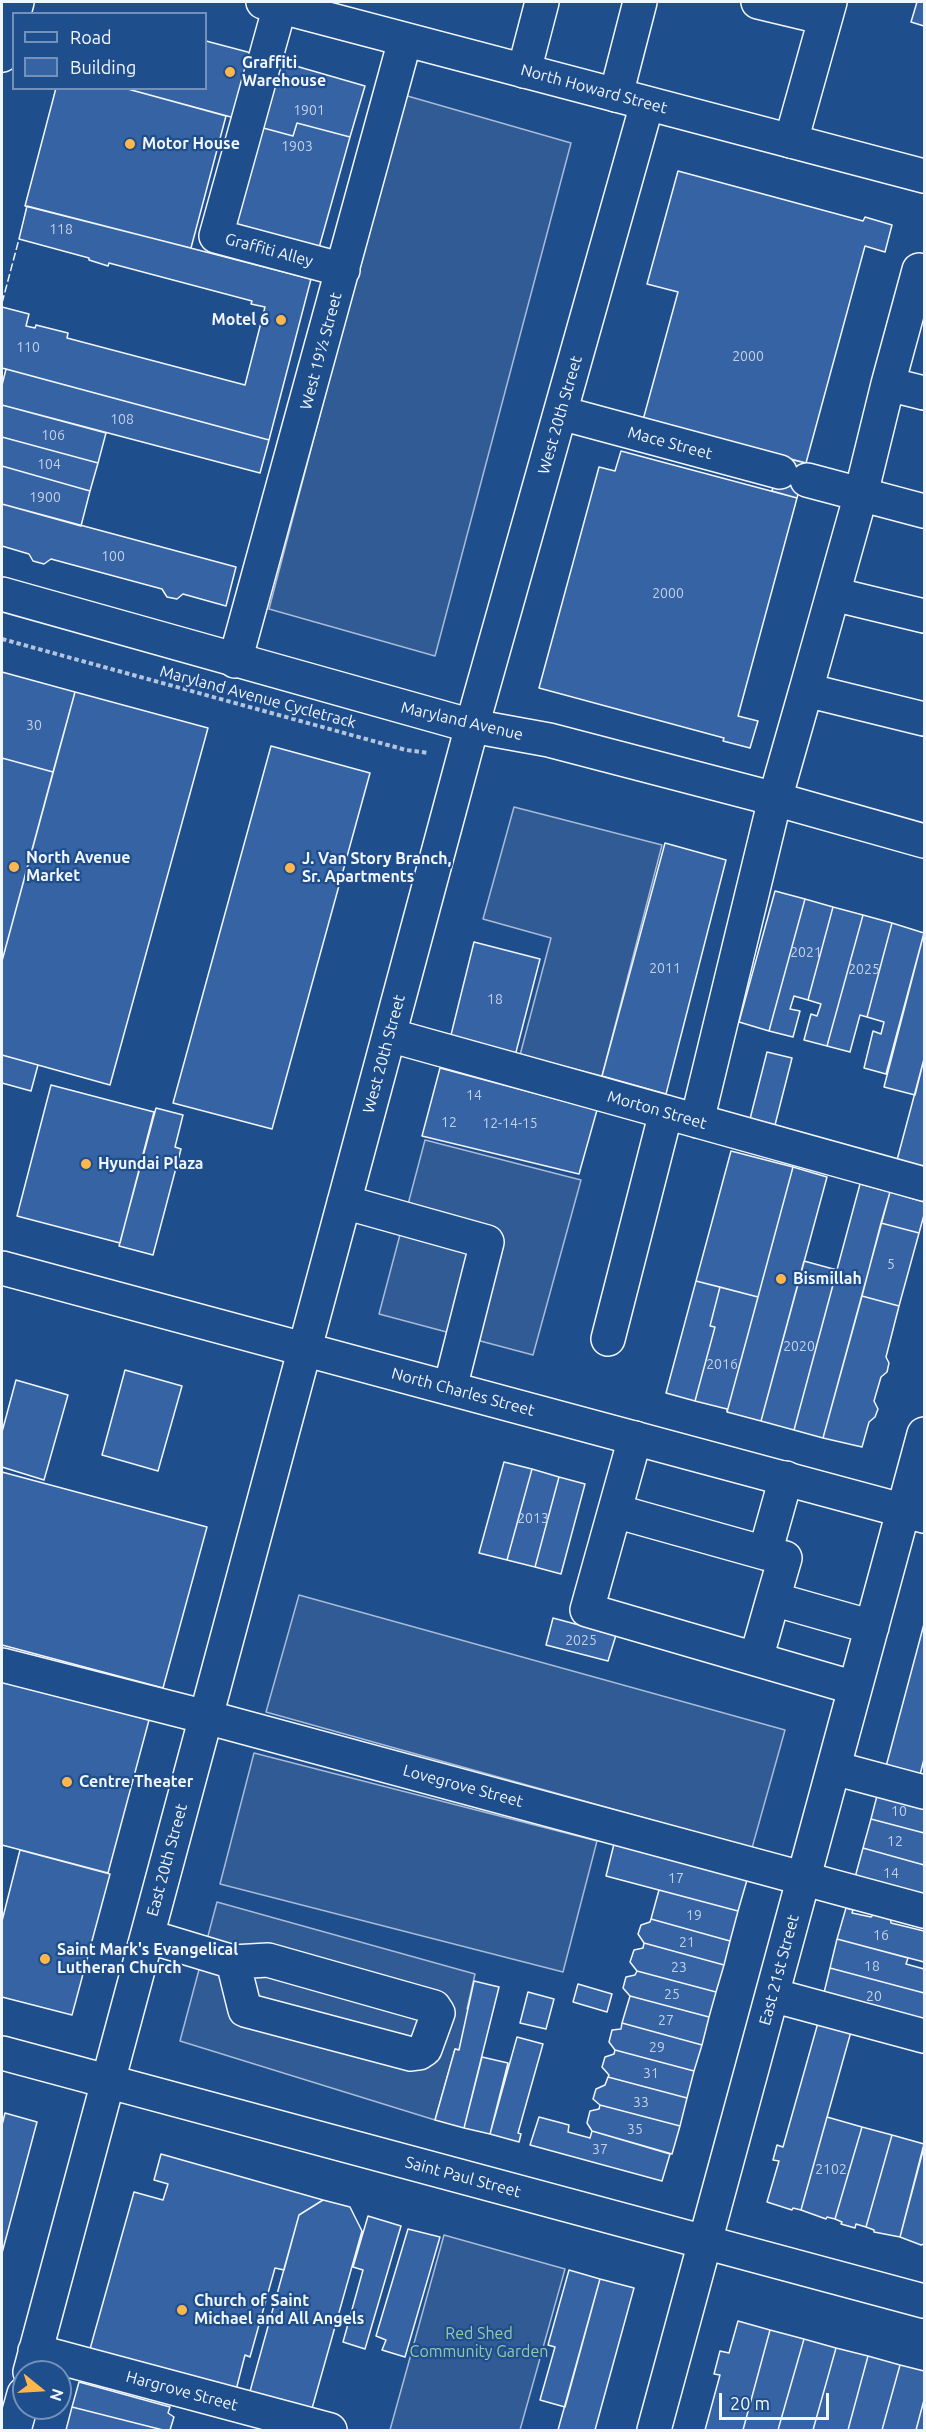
<!DOCTYPE html>
<html>
<head>
<meta charset="utf-8">
<style>
  body { margin:0 }
  #map { position:relative; width:926px; height:2432px; overflow:hidden; background:#1f4e8c; font-family:Ubuntu,sans-serif }
  canvas { display:block }
  .frame { position:absolute; inset:0; border:3px solid #f2f6ff; pointer-events:none }
  .legend { position:absolute; left:12px; top:12px; width:195px; height:78px; box-sizing:border-box; background:#1f4e8c; border:2px solid #7391ba; margin:0; padding:8px 10px; list-style:none; font-size:18px; color:#f2f6ff }
  .legend li { display:flex; align-items:center; gap:12px; height:30px }
  .legend b { width:30px; border:2px solid #7391ba }
  .north { position:absolute; left:12px; top:2360px; width:60px; height:60px; box-sizing:border-box; background:#1f4e8c; border:2px solid #7391ba; border-radius:50%; rotate:108deg; font-size:16px; font-weight:700; line-height:24px; text-align:center; color:#f2f6ff }
  .north::after { content:''; display:block; margin:auto; width:21px; height:27px; background:#ffb74d; clip-path:polygon(50% 0,100% 100%,50% 72%,0 100%) }
  .scale { position:absolute; left:719px; top:2393px; width:110px; height:27px; box-sizing:border-box; border:3px solid #f2f6ff; border-top:0; padding-left:8px; font-size:18px; line-height:21px; white-space:nowrap; color:#f2f6ff; -webkit-text-stroke:4px #1f4e8c; paint-order:stroke }
</style>
</head>
<body>
<div id="map">
<canvas width="926" height="2432"></canvas>
<div class="frame"></div>
<ul class="legend">
<li><b style="height:8px;background:#1f4e8c"></b>Road</li>
<li><b style="height:16px;background:#3563a3"></b>Building</li>
</ul>
<div class="north">N</div>
<div class="scale">20 m</div>
</div>
<script>
const g = document.querySelector('canvas').getContext('2d');
g.lineJoin = 'round';
function fill(path, color) { g.fillStyle = color; g.fill(path, 'evenodd'); }
const poly = rows => new Path2D(rows.map(r => 'M' + r).join(''));
function strokePath(path, color, width, dash) { g.strokeStyle = color; g.lineWidth = width; g.lineCap = dash ? 'butt' : 'round'; g.setLineDash(dash || []); g.stroke(path); }
function drawText(font, color, halo, rows, align = 'center') {
  g.font = font + ' Ubuntu,sans-serif'; g.lineWidth = 4.5; g.setLineDash([]); g.textBaseline = 'middle'; g.strokeStyle = halo; g.fillStyle = color; for (const [text, x, y, turn = 0] of rows) {
    g.save(); g.translate(x, y); g.rotate((+turn || 0) * Math.PI / 180); g.textAlign = isNaN(turn) ? turn : align; if (halo) g.strokeText(text, 0, 0); g.fillText(text, 0, 0); g.restore();
  }
}
const built = poly([
  [404,95,571,143,435,656,269,609,404,95],
  [514,807,662,845,602,1076,520,1055,551,938,483,919,514,807],
  [425,1140,581,1180,533,1355,379,1314,425,1140],
  [299,1595,785,1730,752,1848,266,1712,299,1595],
  [254,1753,597,1841,563,1972,220,1884,254,1753],
  [217,1902,475,1974,467,2009,469,2010,459,2050,455,2049,435,2120,180,2041,217,1902],
  [444,2235,565,2269,520,2430,390,2430,444,2235]
]);
const building = poly([
  [917,2,924,2,924,26,911,22,917,2],
  [206,41,259,55,242,120,124,88,206,88,206,41],
  [275,60,365,86,350,137,297,123,293,136,256,126,275,60],
  [56,88,124,88,226,116,191,248,25,206,56,88],
  [297,123,350,137,317,255,227,229,256,126,293,136,297,123],
  [678,171,863,221,865,217,892,225,885,252,865,246,806,463,643,420,678,292,647,284,678,171],
  [27,206,311,279,269,440,2,368,2,307,29,314,26,326,35,328,36,325,68,333,67,338,245,385,265,307,251,304,252,301,109,263,108,266,89,260,89,258,19,239,27,206],
  [6,369,269,440,260,473,2,405,2,385,6,369],
  [2,405,106,433,98,463,2,437,2,405],
  [2,437,98,463,90,491,2,466,2,437],
  [621,451,797,498,738,716,758,721,750,748,723,741,724,738,539,688,599,467,615,471,621,451],
  [781,457,806,463,797,498,772,491,781,457],
  [2,466,90,491,81,526,2,504,2,466],
  [2,504,236,567,226,606,183,594,177,599,167,597,162,589,51,559,44,564,33,561,29,554,2,546,2,504],
  [2,672,75,692,53,772,2,758,2,672],
  [75,692,208,728,110,1085,2,1055,2,961,75,692],
  [271,746,370,773,272,1129,173,1103,271,746],
  [2,758,53,772,2,961,2,758],
  [665,843,726,860,666,1094,602,1076,665,843],
  [775,891,805,899,769,1031,739,1022,775,891],
  [805,899,833,907,808,1000,794,996,790,1009,800,1011,793,1037,769,1031,805,899],
  [833,907,863,915,827,1046,804,1040,811,1014,817,1016,821,1004,808,1000,833,907],
  [863,915,892,923,867,1017,860,1015,850,1052,827,1046,863,915],
  [892,923,924,933,886,1074,864,1068,873,1031,881,1034,884,1022,867,1017,892,923],
  [924,933,924,1059,915,1095,884,1087,924,933],
  [474,942,540,959,515,1056,450,1039,474,942],
  [767,1052,792,1058,775,1125,750,1119,767,1052],
  [2,1055,38,1065,31,1091,2,1083,2,1055],
  [924,1059,924,1168,897,1160,924,1059],
  [440,1068,597,1110,579,1174,422,1136,440,1068],
  [51,1085,154,1112,120,1243,17,1216,51,1085],
  [156,1108,183,1115,175,1147,181,1149,153,1255,119,1246,156,1108],
  [731,1151,793,1167,758,1297,696,1281,731,1151],
  [793,1167,827,1177,761,1421,727,1412,793,1167],
  [860,1184,890,1192,823,1438,794,1430,860,1184],
  [890,1192,924,1202,924,1215,919,1233,881,1223,890,1192],
  [881,1223,919,1233,899,1306,862,1296,881,1223],
  [804,1261,837,1270,794,1430,761,1421,804,1261],
  [696,1281,720,1287,710,1326,715,1327,695,1401,666,1393,696,1281],
  [720,1287,758,1297,727,1412,727,1409,695,1401,715,1327,710,1326,720,1287],
  [862,1296,899,1306,886,1357,889,1363,887,1372,881,1377,874,1401,878,1409,875,1417,869,1422,862,1447,823,1438,862,1296],
  [125,1370,182,1386,158,1471,102,1455,125,1370],
  [16,1380,68,1395,44,1480,2,1467,2,1432,16,1380],
  [504,1462,532,1469,507,1560,479,1553,504,1462],
  [532,1469,559,1477,535,1567,507,1560,532,1469],
  [2,1472,207,1527,163,1688,2,1645,2,1472],
  [559,1477,585,1484,561,1574,535,1567,559,1477],
  [553,1618,616,1635,608,1661,546,1645,553,1618],
  [924,1624,924,1759,918,1783,884,1774,924,1624],
  [2,1680,149,1720,108,1873,2,1845,2,1680],
  [879,1788,924,1803,924,1833,871,1819,879,1788],
  [871,1819,924,1833,924,1865,863,1848,871,1819],
  [614,1844,747,1880,738,1911,606,1876,614,1844],
  [863,1848,924,1865,924,1897,854,1881,863,1848],
  [20,1850,110,1874,72,2015,2,1997,2,1921,20,1850],
  [659,1890,738,1911,730,1941,651,1919,659,1890],
  [846,1908,853,1910,852,1913,871,1917,877,1911,890,1914,891,1923,924,1931,924,1962,837,1939,846,1908],
  [651,1919,730,1941,724,1965,644,1943,638,1934,641,1925,650,1922,651,1919],
  [837,1939,908,1958,906,1964,924,1969,924,1993,830,1968,837,1939],
  [644,1943,724,1965,716,1992,637,1971,630,1962,634,1950,643,1948,644,1943],
  [830,1968,924,1993,924,2024,822,2001,830,1968],
  [637,1971,716,1992,709,2017,630,1996,623,1988,626,1977,635,1975,637,1971],
  [474,1981,499,1987,464,2128,435,2120,455,2049,459,2050,474,1981],
  [578,1984,612,1994,607,2012,573,2002,578,1984],
  [528,1992,554,1999,546,2029,520,2023,528,1992],
  [630,1996,709,2017,702,2045,622,2023,630,1996],
  [821,2012,854,2021,801,2210,793,2208,792,2210,767,2202,779,2161,773,2160,777,2145,783,2147,821,2012],
  [622,2023,702,2045,694,2071,615,2050,609,2042,612,2030,621,2029,622,2023],
  [517,2037,543,2044,518,2133,521,2134,519,2142,490,2134,517,2037],
  [615,2050,694,2071,687,2098,608,2077,609,2075,602,2067,605,2057,614,2054,615,2050],
  [482,2057,508,2063,490,2134,464,2128,482,2057],
  [608,2077,687,2098,680,2126,600,2105,593,2099,596,2089,605,2085,608,2077],
  [600,2105,680,2126,672,2154,592,2131,587,2123,590,2111,599,2109,600,2105],
  [5,2113,37,2122,2,2253,2,2125,5,2113],
  [539,2117,569,2125,568,2132,590,2138,592,2131,670,2154,662,2181,530,2145,539,2117],
  [827,2117,862,2127,835,2219,827,2217,826,2219,801,2210,827,2117],
  [862,2127,892,2135,866,2227,856,2224,855,2228,841,2224,842,2222,835,2219,862,2127],
  [892,2135,924,2144,900,2237,874,2232,874,2230,866,2227,892,2135],
  [924,2147,924,2244,921,2245,900,2237,924,2147],
  [161,2154,323,2200,299,2215,284,2270,275,2268,250,2357,245,2355,236,2390,90,2349,134,2192,163,2200,168,2184,154,2180,161,2154],
  [323,2200,350,2207,362,2231,311,2412,249,2395,299,2215,323,2200],
  [368,2216,401,2226,365,2349,343,2342,363,2270,353,2267,368,2216],
  [408,2229,440,2237,405,2357,382,2350,386,2340,376,2336,408,2229],
  [569,2270,600,2279,565,2407,540,2400,555,2347,548,2345,569,2270],
  [600,2279,634,2288,595,2430,558,2430,600,2279],
  [738,2321,770,2330,743,2430,705,2430,720,2375,714,2374,720,2351,729,2353,738,2321],
  [770,2330,804,2339,778,2430,743,2430,770,2330],
  [804,2339,836,2348,813,2430,778,2430,804,2339],
  [836,2348,868,2356,848,2430,813,2430,836,2348],
  [868,2356,900,2365,882,2430,848,2430,868,2356],
  [900,2365,924,2371,924,2400,916,2430,882,2430,900,2365],
  [79,2382,170,2407,168,2413,174,2417,170,2430,163,2430,72,2407,79,2382],
  [924,2400,924,2430,916,2430,924,2400],
  [72,2407,163,2430,66,2430,72,2407]
]);
const path = poly([
  [2,639,406,750,429,753]
]);
const minor = poly([
  [758,2,825,18],
  [280,6,216,236,343,270],
  [524,71,542,2],
  [616,95,640,2],
  [791,141,830,2],
  [888,384,919,270],
  [924,393,888,384,861,494,806,690,924,719],
  [561,413,780,472],
  [807,480,924,511],
  [833,594,924,616],
  [235,661,405,40],
  [389,1035,924,1184],
  [697,1121,775,799,806,690],
  [344,1202,487,1242,450,1388],
  [608,1339,666,1112],
  [635,1438,587,1610,855,1688],
  [615,1511,765,1553,786,1478],
  [765,1553,785,1558,773,1599],
  [756,1659,773,1599,872,1627],
  [2,1665,206,1717,924,1911],
  [834,1768,924,1792],
  [147,1936,233,1962,268,1960,434,2007,438,2013,425,2049,419,2053,411,2054,245,2010,233,1962],
  [772,1995,924,2036],
  [35,2351,330,2430],
  [30,2372,472,726,647,104],
  [14,2430,24,2394],
  [654,2430,924,1434]
]);
const major = poly([
  [263,2,924,176],
  [2,55,17,2],
  [2,594,472,726,549,740,775,799,924,841],
  [2,1268,924,1516],
  [2,2053,924,2301]
]);
const fence = poly([
  [2,303,19,239]
]);
const markers = [
  [230,72,6,"#ffb74d"],
  [130,144,6,"#ffb74d"],
  [281,320,6,"#ffb74d"],
  [14,867,6,"#ffb74d"],
  [290,868,6,"#ffb74d"],
  [86,1164,6,"#ffb74d"],
  [781,1279,6,"#ffb74d"],
  [67,1782,6,"#ffb74d"],
  [45,1959,6,"#ffb74d"],
  [182,2310,6,"#ffb74d"]
];
const numberNames = [
  ["1901",309,110],
  ["1903",297,146],
  ["118",61,229],
  ["110",28,347],
  ["2000",748,356],
  ["108",122,419],
  ["106",53,435],
  ["104",49,464],
  ["1900",45,497],
  ["100",113,556],
  ["2000",668,593],
  ["30",34,725],
  ["2021",806,952],
  ["2011",665,968],
  ["2025",864,969],
  ["18",495,999],
  ["14",474,1095],
  ["12",449,1122],
  ["12-14-15",510,1123],
  ["5",891,1264],
  ["2020",799,1346],
  ["2016",722,1364],
  ["2013",533,1518],
  ["2025",581,1640],
  ["10",899,1811],
  ["12",895,1841],
  ["14",891,1873],
  ["17",676,1878],
  ["19",694,1915],
  ["16",881,1935],
  ["21",687,1942],
  ["18",872,1966],
  ["23",679,1967],
  ["25",672,1994],
  ["20",874,1996],
  ["27",666,2020],
  ["29",657,2047],
  ["31",651,2073],
  ["33",641,2102],
  ["35",635,2129],
  ["37",600,2149],
  ["2102",831,2169]
];
const poiNames = [
  ["Graffiti",242,63],
  ["Warehouse",242,81],
  ["Motor House",142,144],
  ["Motel 6",269,320,"right"],
  ["North Avenue",26,858],
  ["Market",26,876],
  ["J. Van Story Branch,",302,859],
  ["Sr. Apartments",302,877],
  ["Hyundai Plaza",98,1164],
  ["Bismillah",793,1279],
  ["Centre Theater",79,1782],
  ["Saint Mark's Evangelical",57,1950],
  ["Lutheran Church",57,1968],
  ["Church of Saint",194,2301],
  ["Michael and All Angels",194,2319]
];
const streetNames = [
  ["North Howard Street",594,89,15],
  ["Graffiti Alley",269,250,15],
  ["West 19½ Street",321,351,-75],
  ["West 20th Street",560,415,-74],
  ["Mace Street",670,443,15],
  ["Maryland Avenue Cycletrack",258,697,15],
  ["Maryland Avenue",462,721,13],
  ["West 20th Street",384,1054,-75],
  ["Morton Street",657,1110,16],
  ["North Charles Street",463,1392,15],
  ["Lovegrove Street",463,1786,15],
  ["East 20th Street",167,1860,-75],
  ["East 21st Street",779,1970,-75],
  ["Saint Paul Street",463,2177,15],
  ["Hargrove Street",182,2391,15]
];
const parkNames = [
  ["Red Shed",479,2334],
  ["Community Garden",479,2352]
];
fill(built, '#305b95');
strokePath(built, '#a8bbd7', 1.5);
fill(building, '#3563a3');
strokePath(building, '#f2f6ff', 1.5);
strokePath(minor, '#f2f6ff', 36);
strokePath(major, '#f2f6ff', 36);
strokePath(path, '#b3c4dc', 4, [4.5, 3]);
strokePath(minor, '#1f4e8c', 33);
strokePath(major, '#1f4e8c', 33);
strokePath(fence, '#f2f6ff', 1.5, [8, 3]);
for (const [x, y, r, color] of markers) { const dot = new Path2D(); dot.arc(x, y, r, 0, 2 * Math.PI); g.fillStyle = color; g.fill(dot); strokePath(dot, '#1f4e8c', 2); }
drawText('14px', '#c3d1e8', null, numberNames);
drawText('bold 16px', '#f2f6ff', '#1f4e8c', poiNames, 'left');
drawText('16px', '#f2f6ff', '#1f4e8c', streetNames);
drawText('16px', '#97c8a6', '#1f4e8c', parkNames);
</script>
</body>
</html>
